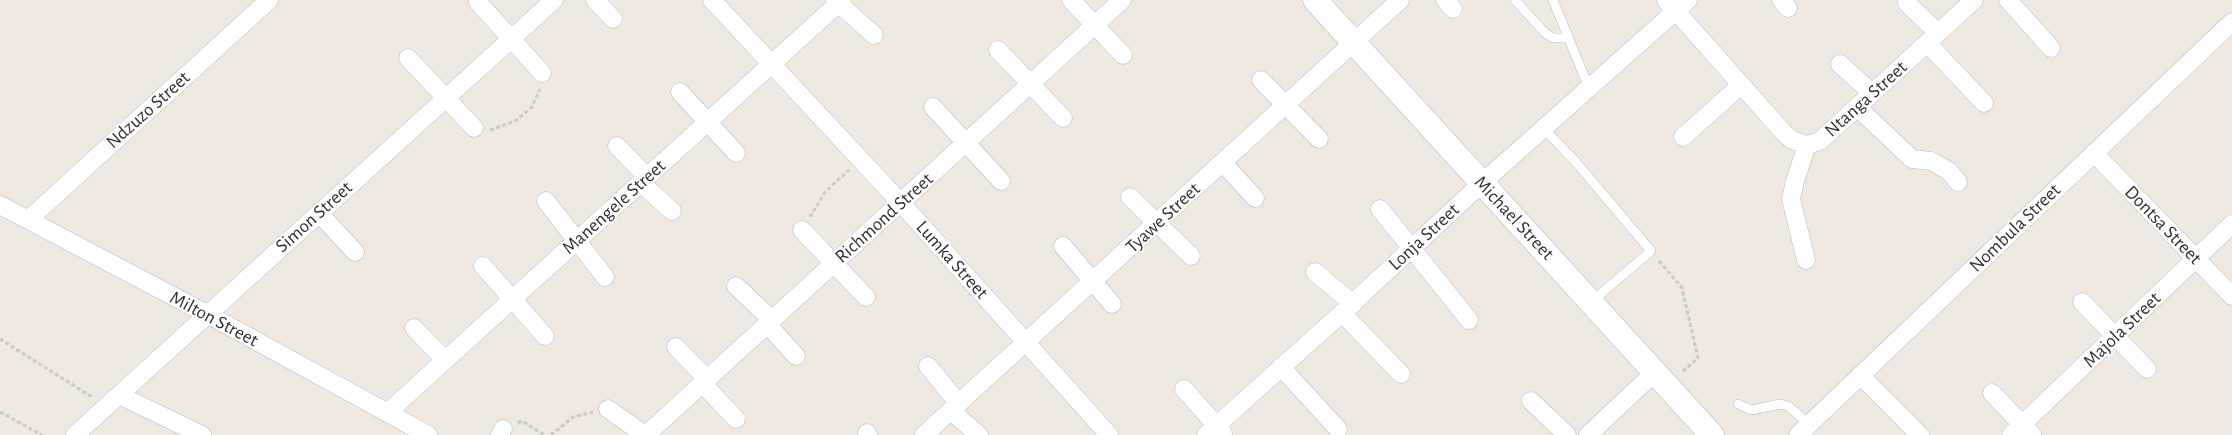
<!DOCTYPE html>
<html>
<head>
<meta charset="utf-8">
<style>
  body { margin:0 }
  canvas { display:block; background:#efe9e1 }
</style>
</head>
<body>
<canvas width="2232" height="435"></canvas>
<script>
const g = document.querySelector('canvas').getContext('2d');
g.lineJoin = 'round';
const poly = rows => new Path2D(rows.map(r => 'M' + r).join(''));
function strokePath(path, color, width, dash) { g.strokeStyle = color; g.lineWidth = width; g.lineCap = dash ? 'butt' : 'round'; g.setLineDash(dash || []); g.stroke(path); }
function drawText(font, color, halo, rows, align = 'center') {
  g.font = font + ' "Alegreya Sans",sans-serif'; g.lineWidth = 4; g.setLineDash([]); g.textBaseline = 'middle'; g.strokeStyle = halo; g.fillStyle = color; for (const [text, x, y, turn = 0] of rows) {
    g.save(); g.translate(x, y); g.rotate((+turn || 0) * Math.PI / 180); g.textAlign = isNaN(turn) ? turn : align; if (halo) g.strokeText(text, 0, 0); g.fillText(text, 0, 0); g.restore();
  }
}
const path = poly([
  [490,130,515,121,532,107,540,89],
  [810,217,825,192,849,170],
  [1659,261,1682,288,1698,358,1682,372],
  [0,339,92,397],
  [0,412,42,435],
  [518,423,522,421,544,435],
  [551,435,573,417,593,412]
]);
const lane = poly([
  [1515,0,1545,33,1553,38,1568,38],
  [1553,0,1589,88],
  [1544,129,1575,161,1651,251,1591,302],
  [1738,404,1751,410,1780,404,1788,406,1809,424]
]);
const street = poly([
  [595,0,613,19],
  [712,0,901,203,1109,435],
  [835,0,874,35],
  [1071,0,1123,55],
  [1445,0,1453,9],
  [1666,0,1784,133,1792,140,1807,145,1820,141,1974,0],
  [1781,0,1788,8],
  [2008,0,2051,48],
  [478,2,542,73],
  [1907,3,1938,33],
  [1927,43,1984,103],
  [998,50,1063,118],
  [408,58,474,128],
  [1840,64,1872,93],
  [1261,80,1319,139],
  [680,92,736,153],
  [933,107,1001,181],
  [1857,107,1912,159,1931,161,1949,171,1958,182],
  [1683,137,1741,85],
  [617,146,647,177],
  [2094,153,2232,296],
  [1223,163,1255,198],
  [641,183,672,211],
  [1130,197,1191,256],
  [546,201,605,277],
  [0,205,207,314,428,435],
  [1380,209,1469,320],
  [319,213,355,252],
  [28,220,269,0],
  [802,230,866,297],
  [1063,246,1112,304],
  [1806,260,1791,199,1795,181,1807,145],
  [483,266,545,336],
  [1315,272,1353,304],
  [736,286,772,320],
  [2082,302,2147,369],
  [1342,313,1401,374],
  [767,324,796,356],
  [414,328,445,360],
  [676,347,707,379],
  [928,366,959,404],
  [1281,367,1338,429],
  [1860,375,1920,435],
  [702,383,736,419],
  [1184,389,1223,433],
  [1992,393,2032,435],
  [119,395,202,435],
  [1531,401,1567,435],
  [608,409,645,435],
  [951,411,979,435],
  [387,413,842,0],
  [867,433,868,435],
  [75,435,554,0],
  [500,435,503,429],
  [646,435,1122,0],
  [924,435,1400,0],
  [1206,435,1342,313,1482,183,1688,0],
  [1588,435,1655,372],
  [1798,435,2232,22],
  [2011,435,2232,224]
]);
const secondary = poly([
  [1315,0,1712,435]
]);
const streetNames = [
  ["Ntanga Street",1866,99,-42],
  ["Ndzuzo Street",148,110,-42],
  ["Manengele Street",614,207,-42],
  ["Simon Street",314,217,-42],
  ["Richmond Street",884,218,-42],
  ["Tyawe Street",1163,218,-43],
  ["Michael Street",1514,218,47],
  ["Dontsa Street",2163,225,46],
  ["Nombula Street",2015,228,-44],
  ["Lonja Street",1424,237,-43],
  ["Lumka Street",952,260,48],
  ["Milton Street",214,319,28],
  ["Majola Street",2122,330,-44]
];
strokePath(lane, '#b4b7c1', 10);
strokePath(street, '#b4b7c1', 19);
strokePath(secondary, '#b4b7c1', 25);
strokePath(path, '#c9c9c9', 3, [4, 2.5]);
strokePath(lane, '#fff', 9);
strokePath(street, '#fff', 18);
strokePath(secondary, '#fff', 24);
drawText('19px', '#2e2e2e', '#fff', streetNames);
</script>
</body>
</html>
